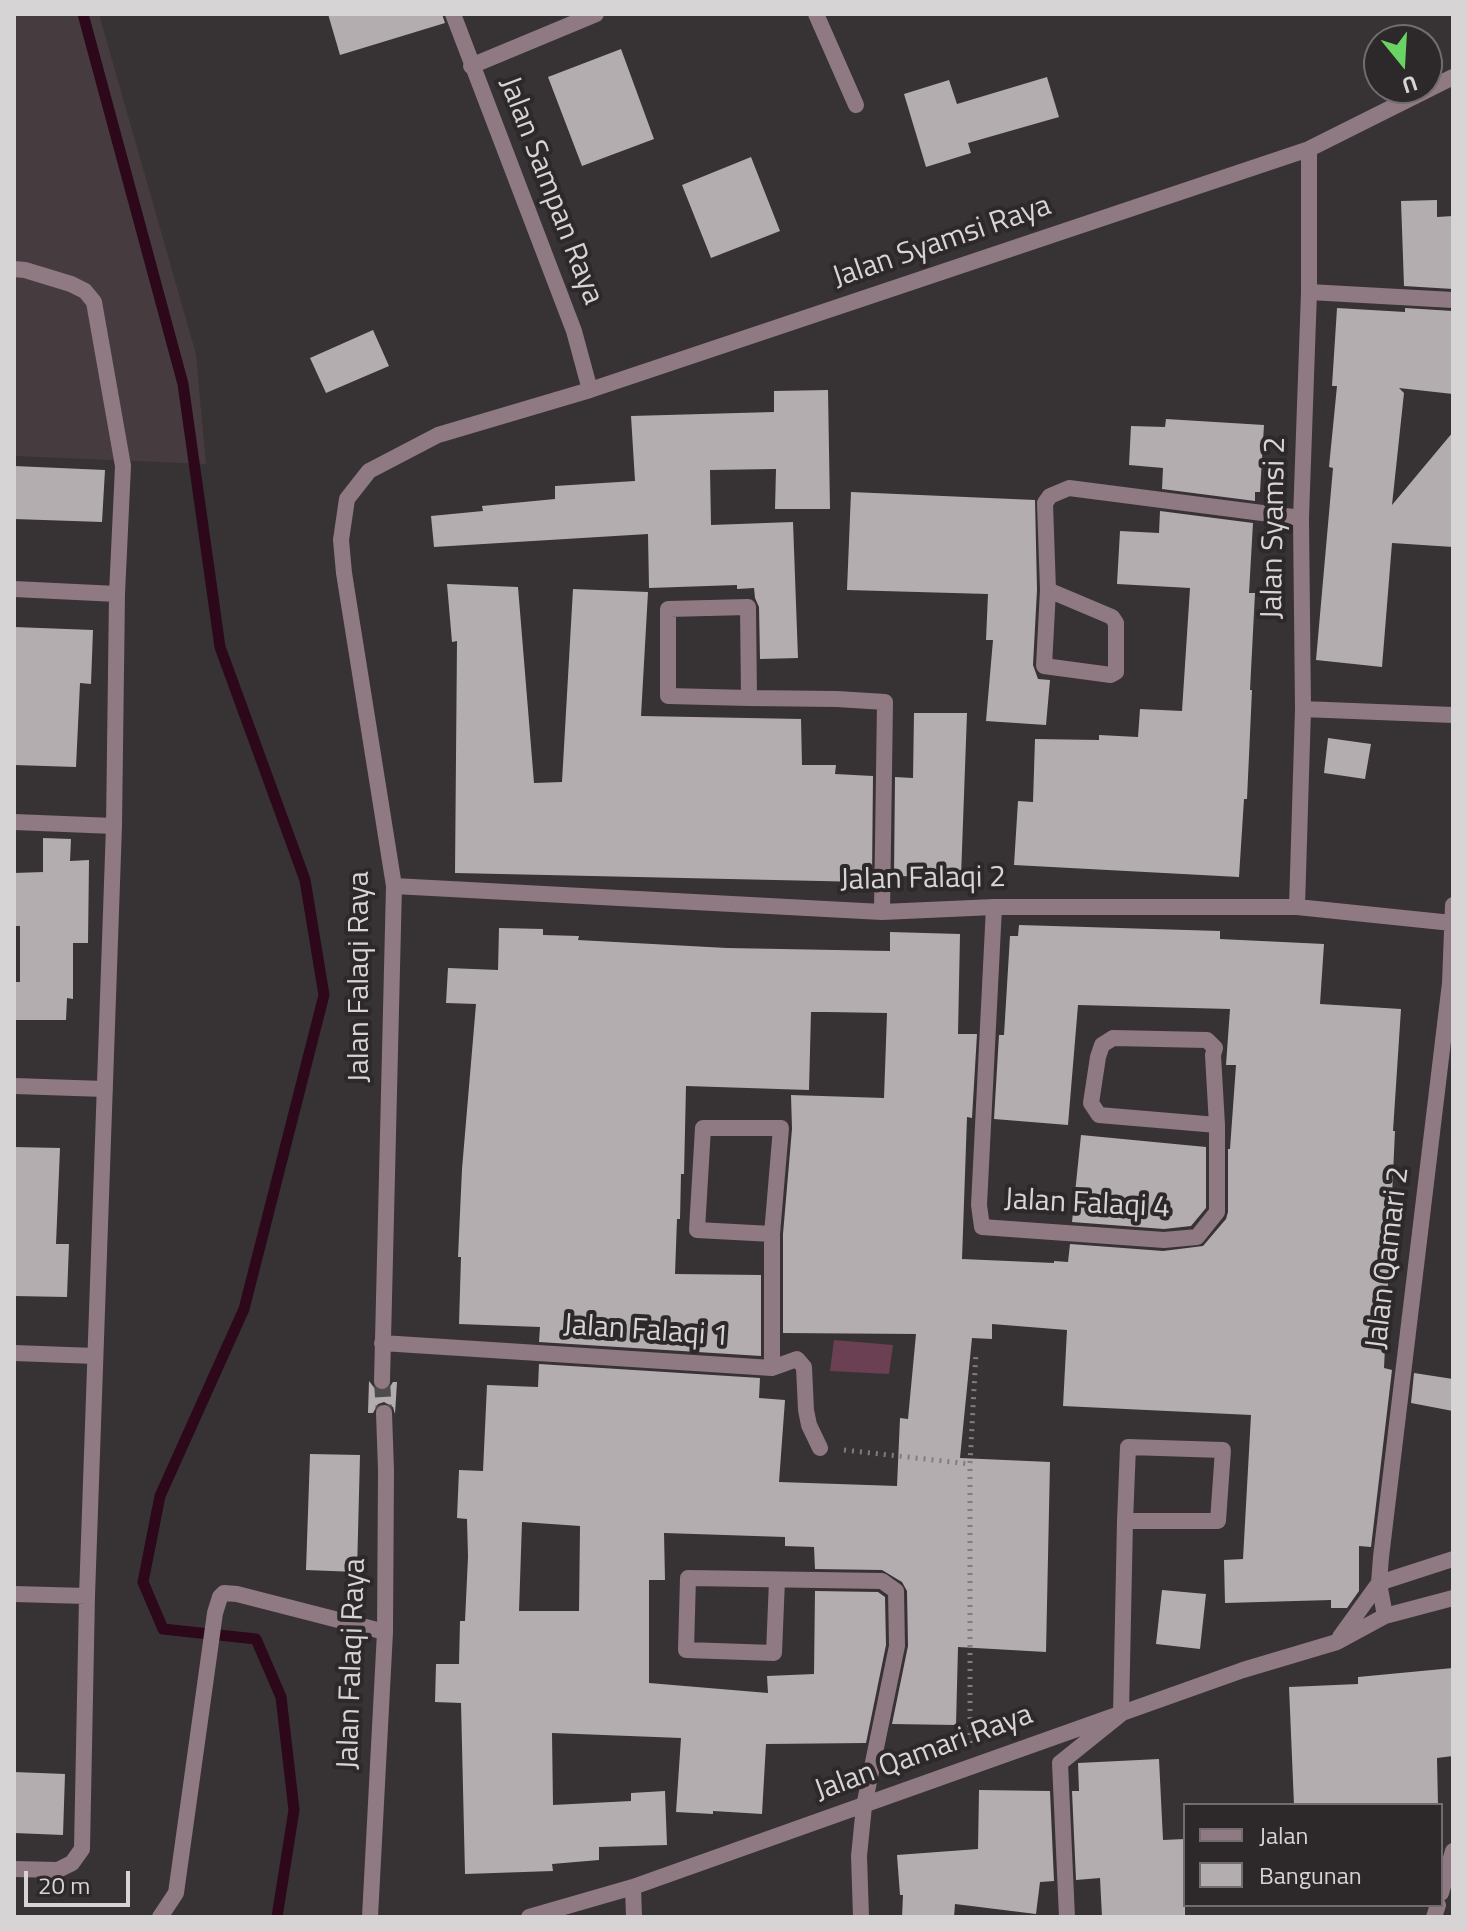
<!DOCTYPE html>
<html>
<head>
<meta charset="utf-8">
<style>
  body { margin:0 }
  #map { position:relative; width:1467px; height:1931px; overflow:hidden; background:#373234; font-family:"Titillium Web",sans-serif }
  canvas { display:block }
  .frame { position:absolute; inset:0; border:16px solid #d7d4d5; pointer-events:none }
  .legend { position:absolute; left:1183px; top:1803px; width:260px; height:104px; box-sizing:border-box; background:#2d282a; border:2px solid #716d6e; margin:0; padding:10px 14px; list-style:none; font-size:24px; color:#d7d4d5 }
  .legend li { display:flex; align-items:center; gap:16px; height:40px }
  .legend b { width:40px; border:2px solid #716d6e }
  .north { position:absolute; left:1363px; top:24px; width:80px; height:80px; box-sizing:border-box; background:#2d282a; border:2px solid #716d6e; border-radius:50%; rotate:162deg; font-size:22px; font-weight:700; line-height:32px; text-align:center; color:#d7d4d5 }
  .north::after { content:''; display:block; margin:auto; width:28px; height:36px; background:#69d464; clip-path:polygon(50% 0,100% 100%,50% 72%,0 100%) }
  .scale { position:absolute; left:24px; top:1871px; width:106px; height:36px; box-sizing:border-box; border:4px solid #d7d4d5; border-top:0; padding-left:10px; font-size:24px; line-height:28px; white-space:nowrap; color:#d7d4d5; -webkit-text-stroke:6px #2d282a; paint-order:stroke }
</style>
</head>
<body>
<div id="map">
<canvas width="1467" height="1931"></canvas>
<div class="frame"></div>
<ul class="legend">
<li><b style="height:10px;background:#8f7982"></b>Jalan</li>
<li><b style="height:22px;background:#b3adaf"></b>Bangunan</li>
</ul>
<div class="north">U</div>
<div class="scale">20 m</div>
</div>
<script>
const g = document.querySelector('canvas').getContext('2d');
g.lineJoin = 'round';
function fill(path, color) { g.fillStyle = color; g.fill(path, 'evenodd'); }
const poly = rows => new Path2D(rows.map(r => 'M' + r).join(''));
function strokePath(path, color, width, dash) { g.strokeStyle = color; g.lineWidth = width; g.lineCap = dash ? 'butt' : 'round'; g.setLineDash(dash || []); g.stroke(path); }
function drawText(font, color, halo, rows, align = 'center') {
  g.font = font + ' "Titillium Web",sans-serif'; g.lineWidth = 8; g.setLineDash([]); g.textBaseline = 'middle'; g.strokeStyle = halo; g.fillStyle = color; for (const [text, x, y, turn = 0] of rows) {
    g.save(); g.translate(x, y); g.rotate((+turn || 0) * Math.PI / 180); g.textAlign = isNaN(turn) ? turn : align; if (halo) g.strokeText(text, 0, 0); g.fillText(text, 0, 0); g.restore();
  }
}
const built = poly([
  [14,14,99,14,196,354,206,464,14,456]
]);
const green = poly([
  [834,1340,893,1345,889,1374,830,1371]
]);
const stream = poly([
  [83,14,183,384,220,647,305,880,324,995,244,1309,160,1496,143,1582,163,1629,256,1639,281,1697,294,1810,277,1917]
]);
const building = poly([
  [328,14,442,14,445,23,340,55],
  [621,49,654,139,582,166,548,77],
  [1047,77,1059,117,968,143,971,153,926,167,904,94,949,80,957,104],
  [751,157,780,231,711,258,682,185],
  [1437,200,1437,217,1453,216,1453,289,1404,286,1401,201],
  [1337,308,1405,312,1405,308,1453,311,1453,394,1399,388,1404,393,1392,505,1453,432,1453,547,1392,543,1382,667,1316,660,1333,468,1329,467,1337,386,1332,386],
  [373,330,389,366,326,393,310,358],
  [828,390,830,509,775,509,776,469,710,470,711,525,793,522,798,658,760,659,759,607,755,598,754,588,737,589,737,585,649,588,648,534,434,547,431,516,483,511,482,506,555,499,555,486,635,481,631,416,774,412,774,391],
  [1166,419,1264,425,1260,492,1255,492,1255,501,1162,489,1163,468,1129,465,1131,426,1165,427],
  [14,466,105,470,102,522,14,519],
  [851,492,1035,500,1037,590,1033,665,1038,679,1050,680,1046,725,986,721,993,640,986,640,988,594,847,590],
  [1160,511,1253,523,1249,593,1255,593,1250,690,1252,690,1247,799,1244,799,1239,877,1014,865,1018,801,1033,802,1035,739,1099,740,1099,735,1138,737,1140,709,1182,711,1190,588,1117,584,1120,531,1159,533],
  [447,584,518,587,534,783,562,782,573,589,648,592,641,716,801,719,802,765,836,765,835,774,873,776,872,876,866,876,866,882,455,873,457,641,452,642],
  [14,627,93,630,91,684,80,683,76,767,14,765],
  [914,713,967,713,961,877,894,876,895,777,913,778],
  [1328,738,1371,744,1365,779,1324,773],
  [43,838,71,839,70,861,89,860,88,943,73,943,73,999,67,998,66,1020,14,1020,14,982,20,982,20,926,14,926,14,873,43,872],
  [1019,925,1220,931,1220,939,1324,944,1320,1004,1401,1009,1393,1131,1395,1131,1384,1368,1392,1370,1371,1547,1359,1546,1359,1591,1347,1608,1331,1608,1331,1600,1225,1603,1224,1560,1243,1559,1251,1415,1063,1406,1067,1330,992,1324,992,1339,972,1338,960,1458,1050,1462,1046,1652,958,1647,956,1725,892,1724,908,1646,907,1591,902,1582,882,1570,815,1569,814,1547,785,1546,785,1537,664,1533,665,1580,649,1580,649,1683,768,1693,767,1676,814,1674,815,1591,878,1592,885,1597,886,1645,866,1743,766,1744,762,1814,713,1811,713,1814,676,1812,681,1738,552,1733,553,1805,631,1801,631,1793,665,1791,667,1845,599,1847,599,1860,552,1864,553,1871,465,1874,461,1703,435,1702,436,1664,459,1664,460,1621,465,1621,468,1557,467,1519,457,1518,459,1470,483,1471,487,1385,538,1387,539,1364,760,1378,759,1398,785,1400,779,1482,897,1486,900,1418,908,1419,916,1334,783,1333,783,1234,792,1129,791,1095,884,1098,887,1013,827,1012,811,1012,809,1090,686,1086,684,1174,681,1174,680,1219,677,1219,675,1274,761,1275,761,1356,539,1342,540,1327,459,1324,461,1257,458,1257,462,1169,476,1004,446,1003,448,968,498,970,499,928,543,929,543,935,579,936,578,940,727,948,835,950,890,951,890,932,960,934,958,1034,977,1034,972,1118,967,1117,962,1259,1054,1263,1054,1261,1068,1262,1070,1244,1163,1251,1203,1246,1226,1219,1228,1212,1228,1149,1230,1149,1236,1065,1226,1065,1230,1009,1078,1005,1068,1125,994,1119,999,1035,1004,1035,1010,936,1018,936],
  [522,1522,580,1526,579,1611,519,1611],
  [1081,1135,1206,1147,1206,1208,1191,1226,1164,1229,1072,1222],
  [14,1147,60,1148,56,1244,69,1244,67,1297,14,1296],
  [1414,1373,1453,1379,1453,1411,1411,1403],
  [369,1381,376,1390,381,1392,388,1390,393,1382,397,1382,395,1414,393,1407,384,1402,378,1404,373,1413,368,1413],
  [310,1454,360,1455,357,1572,306,1570],
  [1162,1590,1206,1594,1200,1649,1156,1644],
  [1453,1668,1453,1756,1437,1758,1438,1805,1294,1805,1289,1687,1358,1684,1358,1677],
  [1159,1759,1163,1840,1185,1839,1185,1917,1102,1917,1100,1878,1076,1880,1072,1791,1079,1791,1078,1763],
  [14,1772,65,1774,63,1835,14,1833],
  [979,1790,1050,1791,1054,1881,1040,1882,1036,1914,955,1904,954,1917,902,1917,903,1895,900,1895,897,1855,978,1849]
]);
const minorTunnel = poly([
  [382,1381,384,1413]
]);
const path = poly([
  [844,1450,970,1464],
  [970,1743,970,1464,976,1352]
]);
const minor = poly([
  [453,14,574,331,590,390],
  [816,14,856,105],
  [471,66,596,14],
  [14,269,25,270,71,284,85,291,94,302,123,466,117,594,114,826,87,1596,82,1849,72,1863,58,1870,14,1869],
  [1309,292,1453,300],
  [14,589,117,594],
  [1048,590,1112,617,1116,623,1116,672,1111,675,1044,666,1048,590,1045,503,1050,496,1069,488,1301,518],
  [749,698,748,607,668,609,668,696,749,698,837,699,885,702,882,912],
  [1303,709,1453,715],
  [14,822,114,826],
  [394,886,882,912,994,907,1297,907,1452,923],
  [994,907,979,1205,982,1227,1164,1240,1197,1237,1217,1212,1217,1125,1213,1055,1215,1048,1207,1040,1113,1038,1102,1045,1098,1057,1091,1103,1099,1115,1217,1125],
  [1297,907,1303,709,1301,518,1309,292,1309,149],
  [14,1086,105,1089],
  [382,1343,772,1368,772,1234,781,1128,703,1128,697,1230,772,1234],
  [14,1353,95,1356],
  [772,1368,797,1359,804,1367,806,1410,809,1425,820,1448],
  [382,1381,394,886,344,573,341,540,347,499,369,471,438,435,590,390,1309,149,1453,77],
  [777,1580,774,1653,686,1650,688,1578,882,1581,896,1591,897,1646,864,1806,859,1856,861,1917],
  [14,1594,87,1596],
  [1385,1616,1379,1583,1381,1557,1450,983,1453,905],
  [1340,1637,1379,1583,1453,1559],
  [633,1887,634,1917],
  [1441,1893,1453,1851],
  [160,1917,176,1893,215,1613,220,1597,224,1593,237,1594,385,1632],
  [370,1917,385,1632,386,1470,384,1413],
  [529,1917,633,1887,1243,1670,1337,1642,1385,1616,1453,1598],
  [1067,1917,1060,1763,1121,1714,1125,1521,1218,1521,1223,1450,1128,1447,1125,1521],
  [1434,1917,1438,1905]
]);
const streetNames = [
  ["Jalan Sampan Raya",550,191,69],
  ["Jalan Syamsi Raya",942,243,-19],
  ["Jalan Syamsi 2",1275,528,-89],
  ["Jalan Falaqi 2",923,880,-1],
  ["Jalan Falaqi Raya",361,977,-90],
  ["Jalan Falaqi 4",1087,1205,3],
  ["Jalan Qamari 2",1389,1258,-83],
  ["Jalan Falaqi 1",646,1332,4],
  ["Jalan Falaqi Raya",353,1664,-88],
  ["Jalan Qamari Raya",924,1754,-20]
];
fill(built, '#463b3f');
fill(green, '#6b4053');
strokePath(stream, '#2d081b', 11);
fill(building, '#b3adaf');
strokePath(minorTunnel, '#4f4a4c', 16, [16, 8]);
strokePath(path, '#817d7e', 5, [2, 6]);
strokePath(minor, '#8f7982', 16);
drawText('30px', '#d7d4d5', '#2d282a', streetNames);
</script>
</body>
</html>
